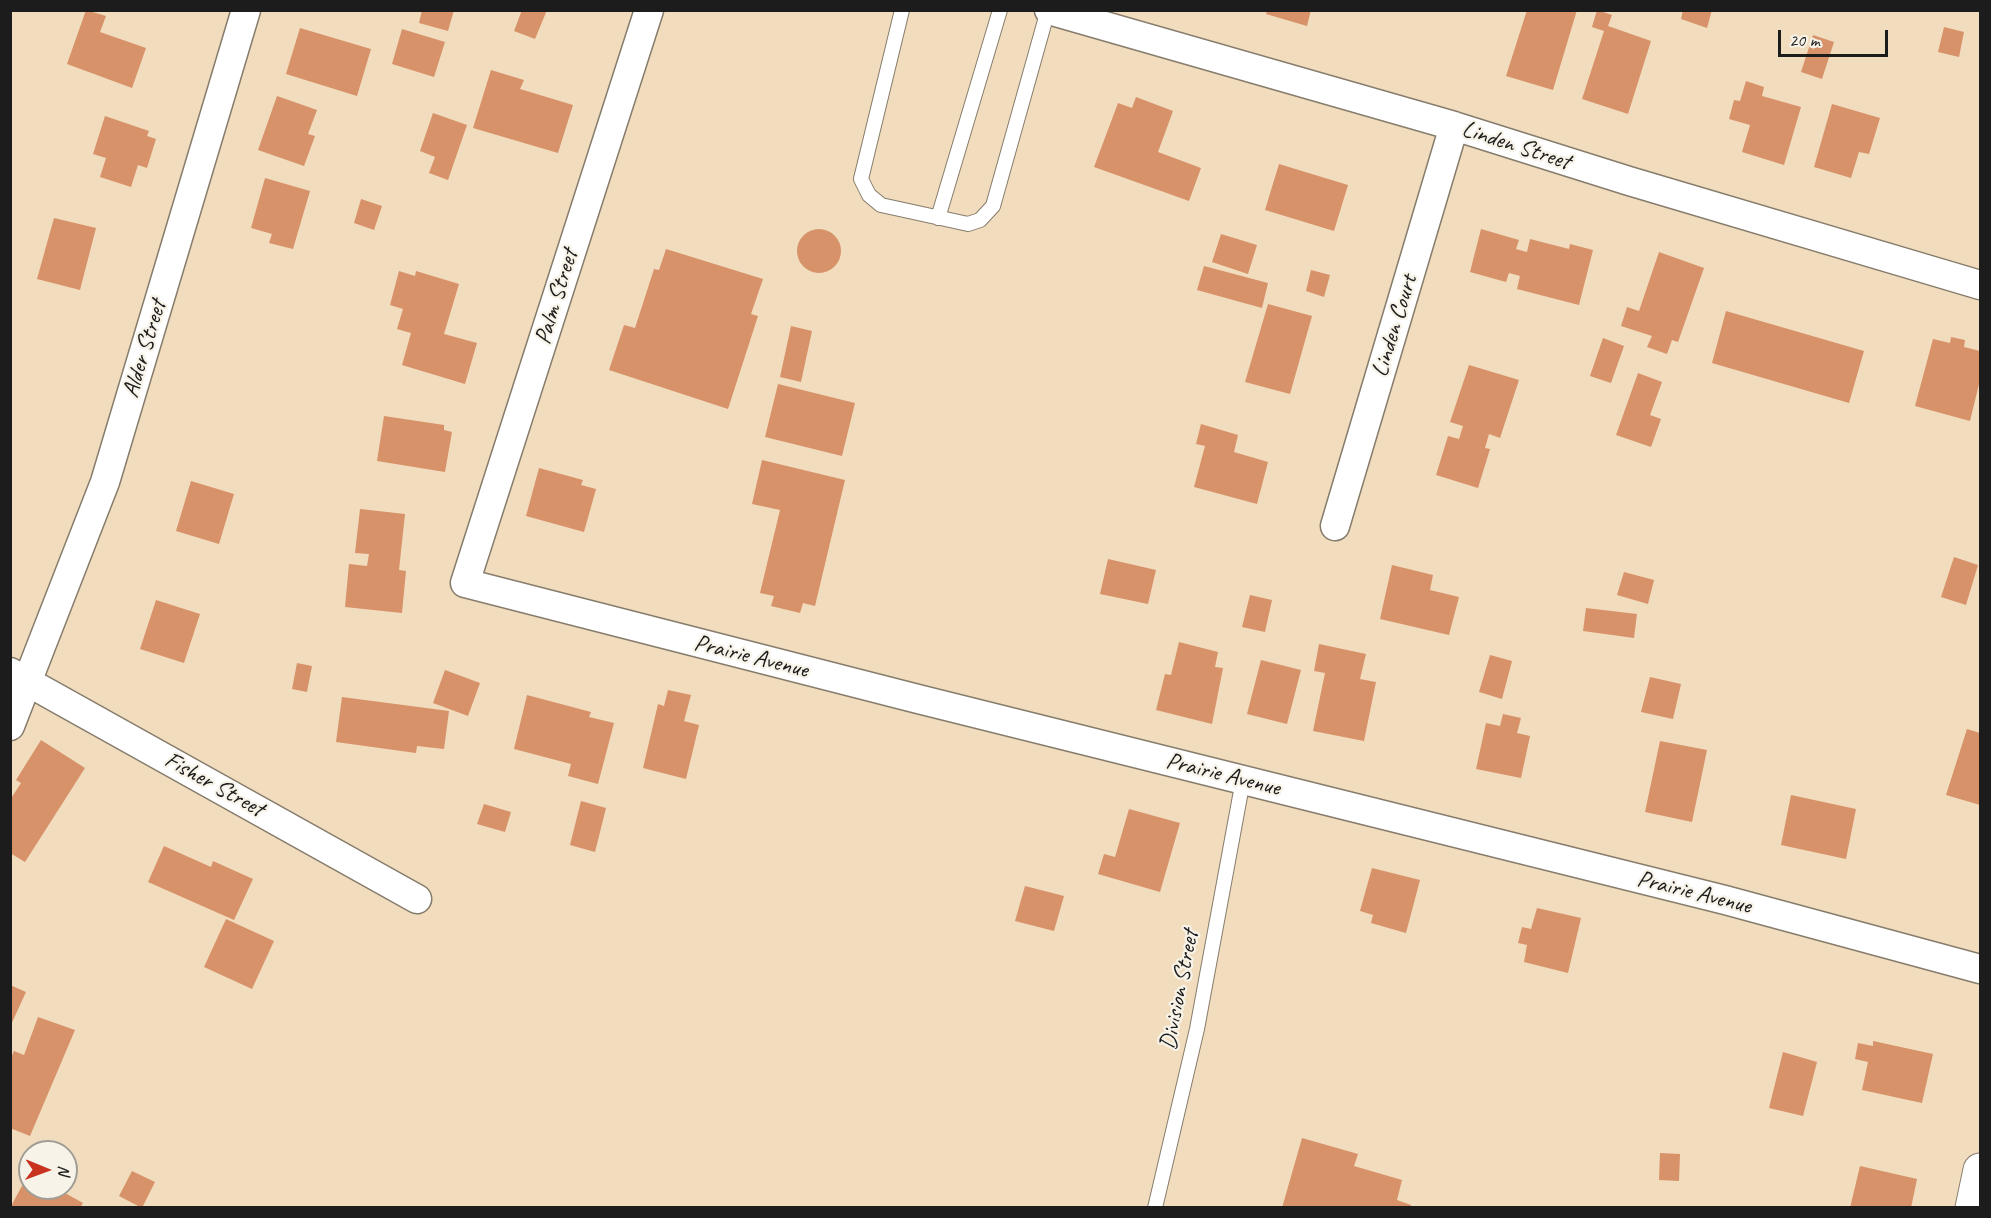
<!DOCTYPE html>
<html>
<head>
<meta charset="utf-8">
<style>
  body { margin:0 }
  #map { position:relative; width:1991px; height:1218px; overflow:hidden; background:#f1dcbd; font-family:Caveat,sans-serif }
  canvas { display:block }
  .frame { position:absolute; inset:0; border:12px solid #1c1c1c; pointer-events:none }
  .north { position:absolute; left:18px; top:1140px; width:60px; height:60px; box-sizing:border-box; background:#f7f3e8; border:2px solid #9f9d96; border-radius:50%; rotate:91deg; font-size:16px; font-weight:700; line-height:24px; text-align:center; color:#1c1c1c }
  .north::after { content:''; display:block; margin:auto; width:21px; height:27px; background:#c8321e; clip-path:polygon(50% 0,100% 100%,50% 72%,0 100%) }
  .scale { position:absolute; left:1778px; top:30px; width:110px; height:27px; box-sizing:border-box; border:3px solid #1c1c1c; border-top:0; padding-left:8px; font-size:18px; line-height:21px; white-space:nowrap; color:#1c1c1c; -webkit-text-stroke:4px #f7f3e8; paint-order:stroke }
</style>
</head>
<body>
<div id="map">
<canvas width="1991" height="1218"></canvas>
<div class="frame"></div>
<div class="north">N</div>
<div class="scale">20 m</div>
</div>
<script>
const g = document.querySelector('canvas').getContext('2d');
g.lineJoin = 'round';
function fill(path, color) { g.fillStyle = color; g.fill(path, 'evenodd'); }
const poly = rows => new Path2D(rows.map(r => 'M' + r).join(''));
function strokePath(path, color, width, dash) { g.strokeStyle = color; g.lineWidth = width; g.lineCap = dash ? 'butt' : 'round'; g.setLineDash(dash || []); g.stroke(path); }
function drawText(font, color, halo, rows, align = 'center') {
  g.font = font + ' Caveat,sans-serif'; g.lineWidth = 4.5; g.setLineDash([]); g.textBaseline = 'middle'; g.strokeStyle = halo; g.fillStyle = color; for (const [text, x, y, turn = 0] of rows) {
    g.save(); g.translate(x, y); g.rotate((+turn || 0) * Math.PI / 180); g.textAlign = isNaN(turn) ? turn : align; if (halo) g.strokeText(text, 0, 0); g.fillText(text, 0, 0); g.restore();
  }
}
const building = poly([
  [86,10,106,16,100,32,146,48,132,88,67,64],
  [422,10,454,10,448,31,419,23],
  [522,10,547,10,535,39,514,31],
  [1267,10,1311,10,1307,26,1266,14],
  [1527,10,1577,10,1553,90,1506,76],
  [1597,10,1612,15,1608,26,1651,41,1628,114,1582,99,1604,31,1592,27],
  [1683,10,1712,10,1707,28,1681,19],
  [1944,27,1964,32,1959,57,1938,52],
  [300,28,371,49,357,96,286,74],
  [402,29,445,42,434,77,392,64],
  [1813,35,1834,42,1822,79,1801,72],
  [491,70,524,80,520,89,573,105,558,153,473,128],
  [1746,81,1764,87,1762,96,1801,107,1784,165,1742,152,1750,125,1729,119,1734,100,1740,101],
  [277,96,317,110,308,134,315,136,304,166,258,150],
  [1136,97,1173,111,1158,152,1201,168,1189,201,1094,167,1118,103,1132,108],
  [1832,104,1880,118,1869,154,1859,152,1851,178,1814,167],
  [433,113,467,125,448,180,429,173,435,157,420,151],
  [105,116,149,131,147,136,156,139,147,168,138,165,131,187,100,177,106,158,93,154],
  [1279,164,1348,185,1334,231,1265,210],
  [265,178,310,191,293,249,269,243,272,234,251,228],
  [361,199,382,206,374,230,354,223],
  [54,218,96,228,80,290,37,279],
  '797 251a22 22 0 1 1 44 0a22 22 0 1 1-44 0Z',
  [1481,229,1519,240,1516,249,1527,252,1530,239,1569,249,1570,244,1593,250,1579,305,1517,289,1520,276,1509,273,1506,282,1470,272],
  [1221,234,1257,245,1248,274,1212,262],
  [666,249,763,279,751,314,758,316,728,409,609,370,624,325,635,328,654,269,659,270],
  [1659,252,1704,268,1678,342,1672,340,1667,354,1647,347,1652,336,1621,326,1627,307,1639,311],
  [1204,266,1268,283,1262,308,1197,290],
  [1311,270,1330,275,1324,297,1306,291],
  [399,271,415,276,416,271,459,284,444,334,477,343,465,384,402,365,411,333,397,329,403,309,390,305],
  [1268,304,1312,316,1290,394,1245,382],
  [1726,311,1864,351,1849,403,1712,363],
  [791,326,812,331,801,382,780,377],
  [1951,337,1965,340,1964,347,1980,351,1980,380,1970,421,1915,406,1933,339,1950,343],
  [1603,338,1624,346,1611,383,1590,376],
  [1469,365,1519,380,1500,438,1489,434,1485,448,1490,449,1478,488,1436,475,1448,436,1459,439,1463,426,1450,422],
  [1638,373,1662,382,1650,415,1661,419,1651,447,1616,435],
  [778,384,855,403,842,456,765,437],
  [384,416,444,425,444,430,452,432,445,472,377,461],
  [1201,424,1238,435,1234,452,1268,462,1257,504,1194,487,1205,446,1196,444],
  [762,460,845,480,815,606,803,603,800,613,771,606,774,596,760,593,780,510,752,504],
  [539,468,583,480,581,485,596,489,584,532,526,516],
  [191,481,234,494,219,544,176,531],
  [360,509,405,514,399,570,406,571,402,613,345,607,349,564,367,566,369,554,355,553],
  [1954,557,1978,565,1966,605,1941,597],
  [1108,559,1156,570,1148,604,1100,594],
  [1392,565,1433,575,1430,590,1459,597,1449,635,1380,619],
  [1624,572,1654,580,1648,604,1617,595],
  [1250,595,1272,600,1265,632,1242,627],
  [156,600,200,614,184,663,140,649],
  [1586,608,1637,614,1634,638,1583,631],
  [1179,642,1218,652,1215,667,1223,668,1212,724,1156,710,1165,674,1171,675],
  [1319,644,1366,654,1360,679,1376,682,1364,741,1313,731,1325,673,1314,671],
  [1490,655,1512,661,1502,699,1479,692],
  [1261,660,1301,670,1287,724,1247,714],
  [297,663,312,666,307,692,292,689],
  [445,670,480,683,468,716,433,703],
  [1650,677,1681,684,1673,719,1641,712],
  [668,690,691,695,684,721,699,725,686,779,643,768,658,704,664,706],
  [527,695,591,712,589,717,614,723,598,784,568,776,571,764,514,749],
  [342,697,449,711,444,749,417,746,416,753,336,742],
  [1503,714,1521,718,1517,733,1530,736,1521,778,1476,769,1486,723,1500,726],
  [1967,729,1980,733,1980,805,1946,795],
  [41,740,85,768,25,862,10,853,10,800,21,783,16,780],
  [1660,741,1707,750,1692,822,1645,812],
  [1791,795,1856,809,1846,859,1781,845],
  [581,801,606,808,595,852,570,845],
  [484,804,511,812,505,832,477,824],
  [1129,809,1180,823,1160,892,1098,874,1104,854,1115,857],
  [164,846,211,867,213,861,253,879,234,920,148,882],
  [1372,868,1420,880,1406,933,1371,923,1373,915,1360,911],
  [1025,886,1064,896,1054,931,1015,921],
  [1537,908,1581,918,1568,973,1524,962,1527,945,1518,943,1522,927,1531,929],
  [226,919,274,941,252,989,204,967],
  [10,985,26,992,10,1027],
  [38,1017,75,1030,30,1136,10,1128,10,1060,14,1051,24,1055],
  [1873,1041,1933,1054,1922,1103,1862,1090,1868,1062,1855,1059,1858,1043,1873,1046],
  [1783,1052,1817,1062,1803,1116,1769,1108],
  [1302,1138,1358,1154,1354,1166,1402,1180,1397,1200,1411,1205,1410,1208,1282,1208],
  [1660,1153,1680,1154,1679,1181,1659,1180],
  [1860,1166,1917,1179,1911,1208,1850,1208],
  [30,1171,30,1188,56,1188,83,1203,80,1208,10,1208],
  [132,1171,155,1182,142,1208,119,1196]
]);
const lane = poly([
  [902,10,861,179,869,195,881,205,968,224,980,220,993,206,1048,10],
  [938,218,1000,10],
  [1155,1208,1197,1029,1243,780]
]);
const street = poly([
  [649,10,465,583,918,699,1725,900,1980,969],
  [1049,10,1454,126,1629,181,1980,285],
  [1335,526,1454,126],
  [10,672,417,899],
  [10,726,105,482,246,10]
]);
const secondary = poly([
  [1972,1208,1980,1170]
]);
const streetNames = [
  ["Linden Street",1516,146,18],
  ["Palm Street",557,297,-73],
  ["Linden Court",1395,326,-73],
  ["Alder Street",145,349,-73],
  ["Prairie Avenue",751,657,14],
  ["Prairie Avenue",1223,775,14],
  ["Fisher Street",214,785,29],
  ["Prairie Avenue",1694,893,14],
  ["Division Street",1180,990,-79]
];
fill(building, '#d7926a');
strokePath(lane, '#867c6c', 16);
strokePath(street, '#867c6c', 31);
strokePath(secondary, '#867c6c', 35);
strokePath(lane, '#fff', 14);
strokePath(street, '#fff', 28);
strokePath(secondary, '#fff', 33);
drawText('24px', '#1c1c1c', '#f7f3e8', streetNames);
</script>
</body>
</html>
